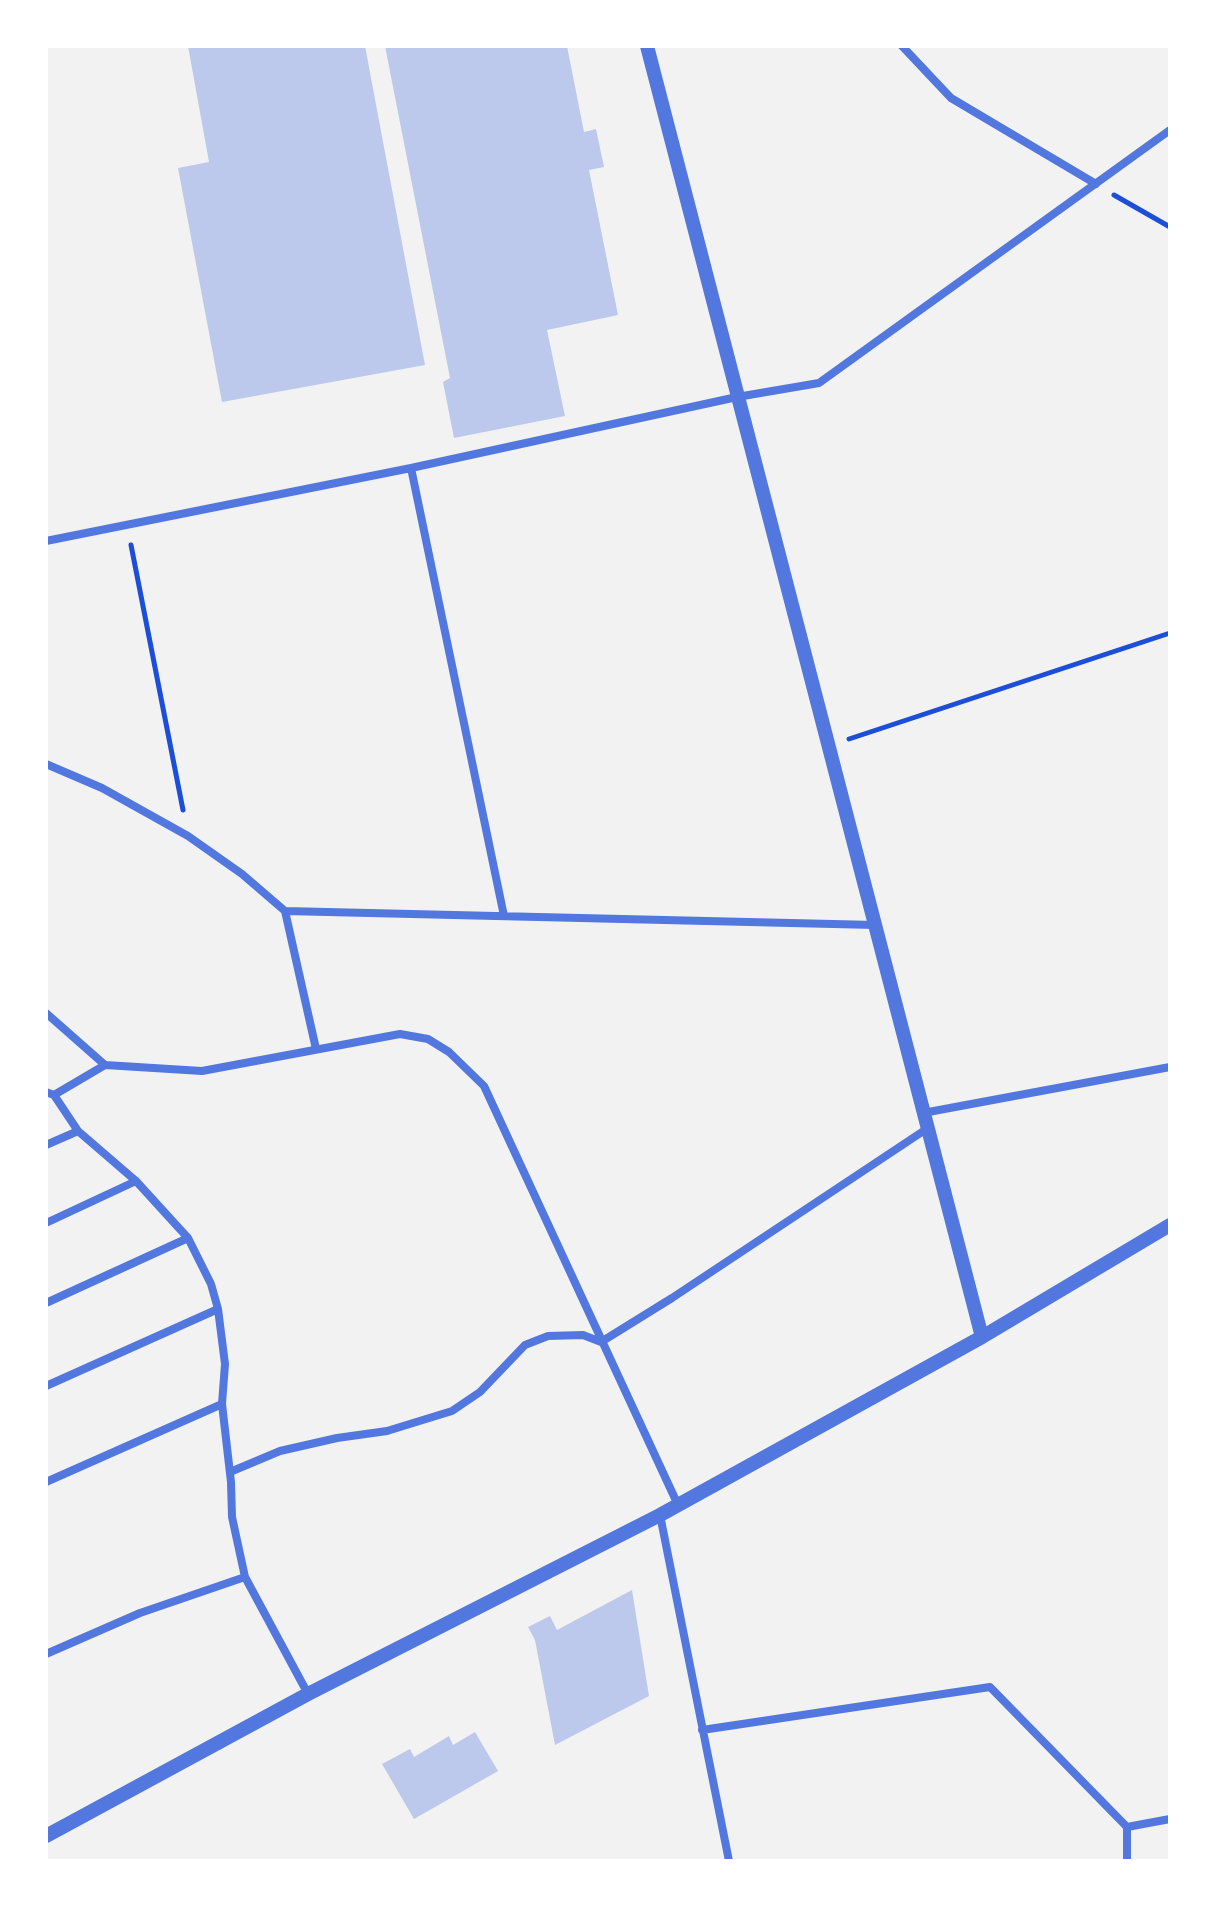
<!DOCTYPE html>
<html>
<head>
<meta charset="utf-8">
<style>
  body { margin:0 }
  #map { position:relative; width:1216px; height:1907px; overflow:hidden; background:#f2f2f2; font-family:Raleway,sans-serif }
  canvas { display:block }
  .frame { position:absolute; inset:0; border:48px solid #fff; pointer-events:none }
</style>
</head>
<body>
<div id="map">
<canvas width="1216" height="1907"></canvas>
<div class="frame"></div>
</div>
<script>
const g = document.querySelector('canvas').getContext('2d');
g.lineJoin = 'round';
function fill(path, color) { g.fillStyle = color; g.fill(path, 'evenodd'); }
const poly = rows => new Path2D(rows.map(r => 'M' + r).join(''));
function strokePath(path, color, width, dash) { g.strokeStyle = color; g.lineWidth = width; g.lineCap = dash ? 'butt' : 'round'; g.setLineDash(dash || []); g.stroke(path); }
const building = poly([
  [188,46,365,46,425,365,222,402,178,168,209,162],
  [385,46,567,46,584,132,596,129,604,167,589,170,618,315,547,330,565,416,454,438,443,382,450,378],
  [632,1590,649,1696,555,1745,535,1640,528,1627,550,1616,557,1630],
  [475,1732,498,1771,414,1819,382,1764,410,1749,414,1757,449,1736,453,1745]
]);
const path = poly([
  [1114,195,1170,227],
  [131,545,183,810],
  [849,739,1170,633]
]);
const minor = poly([
  [902,46,951,98,1096,184],
  [411,468,504,916],
  [46,541,411,468,737,397,819,383,1170,130],
  [46,764,102,788,188,836,242,874,285,911,316,1049],
  [285,911,875,925],
  [46,1013,105,1065,202,1071,400,1034,428,1039,449,1052,484,1086,678,1505],
  [46,1092,54,1095,105,1065],
  [54,1095,78,1131,136,1181,188,1238,211,1284,218,1309,225,1364,222,1404,231,1482,232,1517,245,1577,308,1694],
  [923,1113,1170,1067],
  [46,1145,78,1131],
  [46,1223,136,1181],
  [46,1303,188,1238],
  [46,1386,218,1309],
  [230,1472,280,1451,337,1438,387,1431,452,1411,480,1392,525,1345,548,1336,583,1335,601,1342,672,1298,928,1128],
  [46,1482,222,1404],
  [660,1515,729,1861],
  [46,1654,140,1613,245,1577],
  [702,1730,990,1687,1127,1827,1170,1819],
  [1127,1827,1127,1861]
]);
const tertiary = poly([
  [647,46,982,1337],
  [46,1836,308,1694,660,1515,982,1337,1170,1225]
]);
fill(building, '#bdc9ec');
strokePath(path, '#1d4ed8', 5);
strokePath(minor, '#5277de', 8);
strokePath(tertiary, '#5277de', 14);
</script>
</body>
</html>
